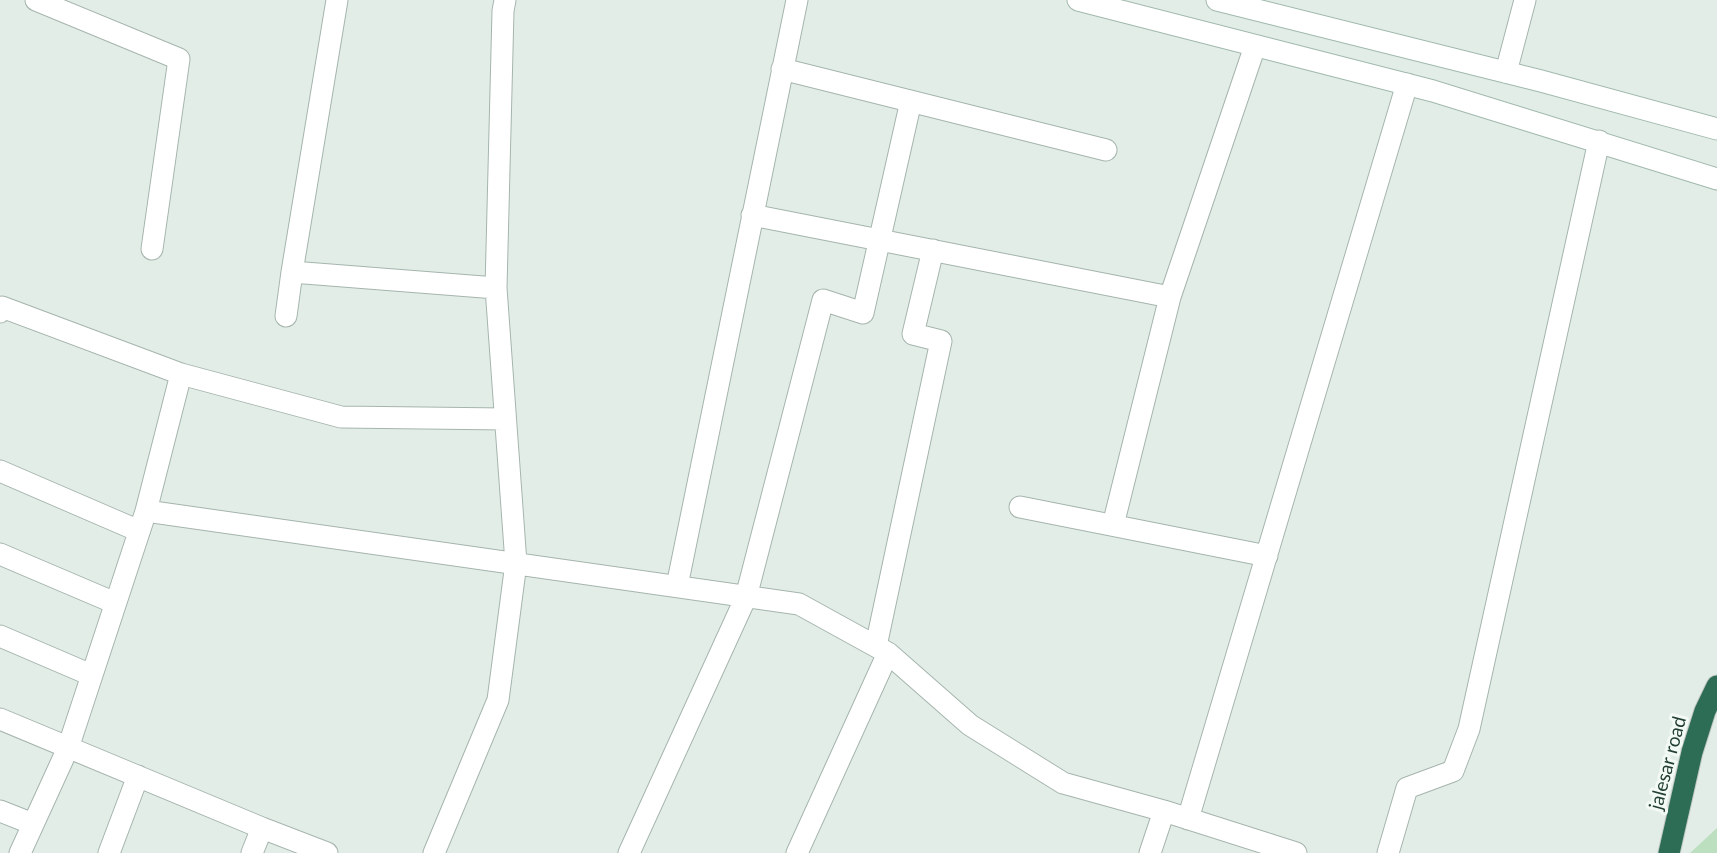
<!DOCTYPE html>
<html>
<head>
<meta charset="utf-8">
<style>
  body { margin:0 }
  canvas { display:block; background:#e3ede7 }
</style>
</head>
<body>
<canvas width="1717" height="853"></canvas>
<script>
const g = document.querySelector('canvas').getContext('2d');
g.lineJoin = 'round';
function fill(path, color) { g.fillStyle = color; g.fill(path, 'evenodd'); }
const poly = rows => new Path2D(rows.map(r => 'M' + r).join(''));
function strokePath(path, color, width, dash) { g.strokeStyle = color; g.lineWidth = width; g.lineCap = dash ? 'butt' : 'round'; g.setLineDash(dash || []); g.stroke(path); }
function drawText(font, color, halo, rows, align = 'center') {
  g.font = font + ' Lato,sans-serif'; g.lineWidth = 6; g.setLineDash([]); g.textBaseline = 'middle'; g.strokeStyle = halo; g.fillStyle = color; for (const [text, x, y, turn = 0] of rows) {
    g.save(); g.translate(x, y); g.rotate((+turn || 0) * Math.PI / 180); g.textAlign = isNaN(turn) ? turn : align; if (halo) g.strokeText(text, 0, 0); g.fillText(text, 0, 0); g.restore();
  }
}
const green = poly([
  [1717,828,1717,853,1690,853]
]);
const street = poly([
  [36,0,179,59,152,249],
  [782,69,1106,150],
  [1506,72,1525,0],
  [752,215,1170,297],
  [292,272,496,288],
  [0,312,2,307,181,374,341,417,505,419],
  [286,316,292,272,337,0],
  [0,471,139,531],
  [1020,507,1267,556],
  [146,511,799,604,888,653,970,725,1063,783,1164,811,1296,853],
  [1113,525,1170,297,1255,46],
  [0,554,115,603],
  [677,586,797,0],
  [0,636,91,675],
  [876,646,941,341,913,334,933,250],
  [0,719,262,828,327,853],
  [0,811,33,824],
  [1188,819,1407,84],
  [20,853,68,748,146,511,181,374],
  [109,853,138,776],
  [252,853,262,828],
  [434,853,498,700,516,563,496,288,503,11,505,0],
  [629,853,746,597,823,300,863,313,911,101],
  [797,853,888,653],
  [1150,853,1164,811],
  [1388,853,1407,788,1453,771,1469,729,1599,141]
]);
const secondary = poly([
  [1078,0,1433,91,1717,179],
  [1217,0,1541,81,1717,129]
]);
const highway = poly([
  [1669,853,1692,752,1705,711,1717,686]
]);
const streetNames = [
  ["jalesar road",1668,763,-75]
];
fill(green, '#bbdfbf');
strokePath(street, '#a5b5ad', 23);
strokePath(secondary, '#a1b9ad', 23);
strokePath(highway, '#c1c9c6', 23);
strokePath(street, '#fff', 21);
strokePath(secondary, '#fff', 21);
strokePath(highway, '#2d6c55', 21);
drawText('19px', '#223f32', '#f3f9f5', streetNames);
</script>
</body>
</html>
